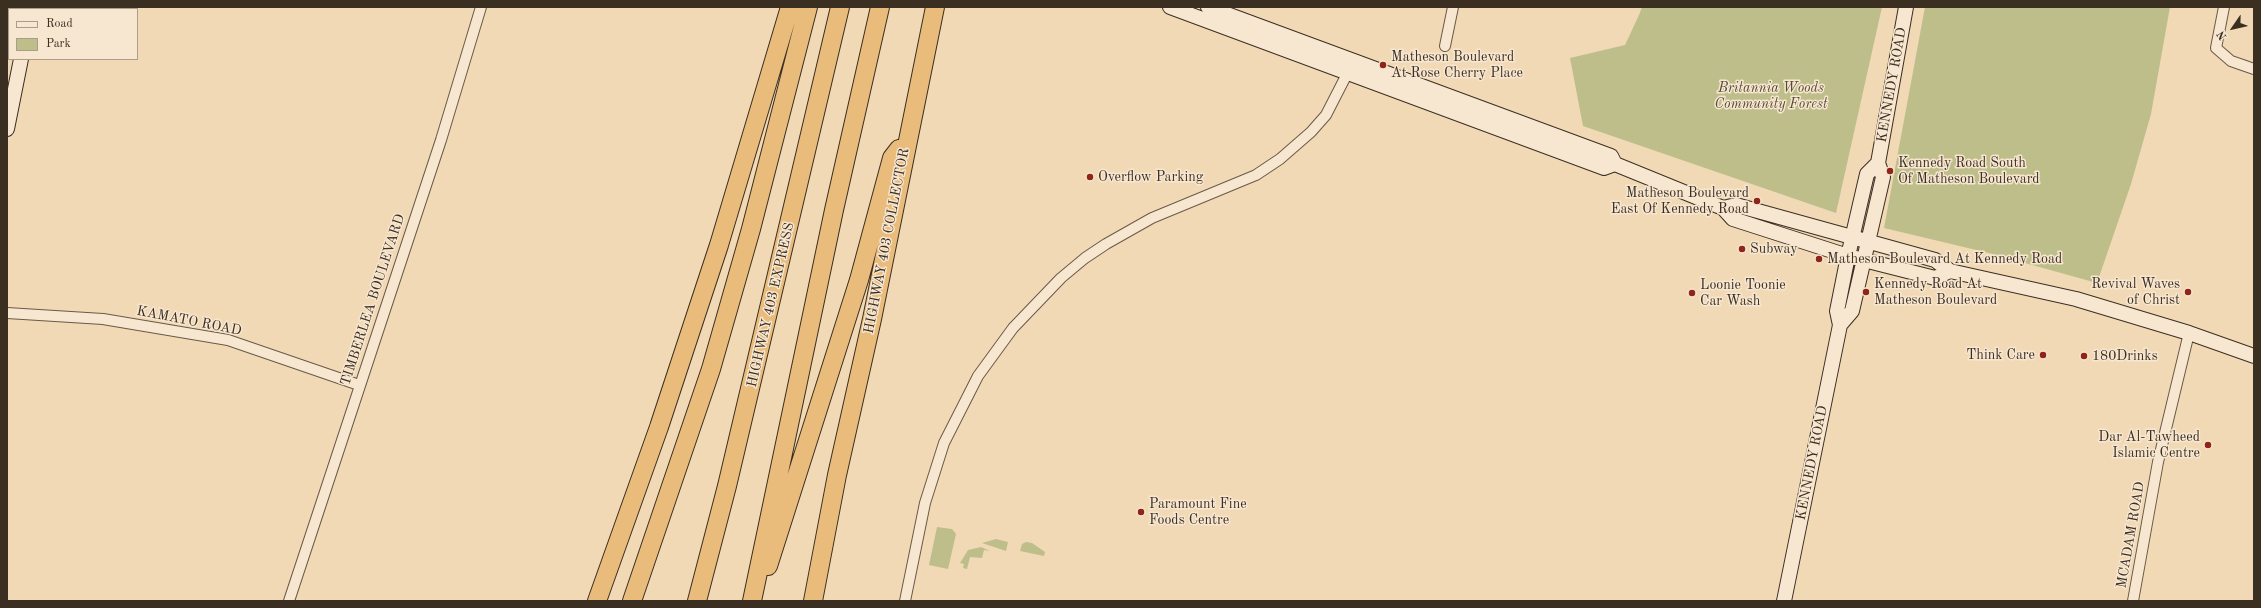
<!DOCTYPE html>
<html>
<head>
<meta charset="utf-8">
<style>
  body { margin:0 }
  #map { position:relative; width:2261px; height:608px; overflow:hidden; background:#f2d9b6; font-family:"Old Standard TT",serif }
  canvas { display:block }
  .frame { position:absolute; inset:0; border:8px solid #3b2f22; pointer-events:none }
  .legend { position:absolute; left:8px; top:8px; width:130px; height:52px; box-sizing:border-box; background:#f7e6d0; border:1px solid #ac9d8a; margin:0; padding:5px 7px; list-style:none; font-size:12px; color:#3b2f22 }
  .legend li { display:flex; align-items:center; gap:8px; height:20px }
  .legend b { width:20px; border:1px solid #ac9d8a }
  .north { position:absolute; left:2213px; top:8px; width:40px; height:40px; -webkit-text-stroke:3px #f7e6d0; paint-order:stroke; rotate:236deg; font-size:11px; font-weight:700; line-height:16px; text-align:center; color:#3b2f22 }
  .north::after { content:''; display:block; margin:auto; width:14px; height:18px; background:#3b2f22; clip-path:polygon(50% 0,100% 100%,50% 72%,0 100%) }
</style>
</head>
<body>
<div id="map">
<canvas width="2261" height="608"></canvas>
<div class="frame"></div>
<ul class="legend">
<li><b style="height:5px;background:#f7e6d0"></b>Road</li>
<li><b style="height:11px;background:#bebe8b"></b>Park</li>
</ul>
<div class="north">N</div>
</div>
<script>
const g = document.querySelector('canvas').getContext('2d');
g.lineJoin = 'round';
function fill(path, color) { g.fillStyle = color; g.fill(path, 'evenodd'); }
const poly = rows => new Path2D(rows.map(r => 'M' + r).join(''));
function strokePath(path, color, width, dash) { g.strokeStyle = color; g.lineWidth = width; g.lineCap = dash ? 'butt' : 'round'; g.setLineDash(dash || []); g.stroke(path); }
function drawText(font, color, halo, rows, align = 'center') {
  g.font = font + ' "Old Standard TT",serif'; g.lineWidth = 3; g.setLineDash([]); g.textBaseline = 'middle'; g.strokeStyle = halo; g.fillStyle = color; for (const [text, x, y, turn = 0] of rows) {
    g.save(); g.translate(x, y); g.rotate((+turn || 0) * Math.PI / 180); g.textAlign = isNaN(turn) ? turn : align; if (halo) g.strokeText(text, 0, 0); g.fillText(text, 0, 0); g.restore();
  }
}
const green = poly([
  [1642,7,1882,7,1836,213,1583,126,1570,58,1625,45,1639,15],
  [1925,7,2170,7,2151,114,2131,184,2097,283,1989,253,1884,228],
  [937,527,952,529,956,534,948,569,929,565],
  [996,539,1008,542,1006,551,982,543],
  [1026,542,1032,543,1045,552,1044,556,1020,551,1022,544],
  [981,547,990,551,984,550,982,558,970,557,967,569,963,568,964,564,960,563,968,550]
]);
const street = poly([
  [2224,7,2216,48,2231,61,2254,69],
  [1445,46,1453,7],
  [7,313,103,319,228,340,359,385],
  [289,601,441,140,481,7],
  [905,601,925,503,944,443,978,376,1013,328,1061,278,1085,258,1106,244,1152,218,1256,175,1280,159,1311,132,1326,115,1347,74],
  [2133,601,2158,462,2189,333]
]);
const secondary = poly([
  [1170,7,1604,168,1615,164,1723,208,1733,219,1848,256,1935,278,1950,271],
  [1208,7,1611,156,1615,164],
  [30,9,31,7],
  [7,129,21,59],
  [1723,208,1736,205,1935,260,1950,271,2076,299,2189,333,2254,356],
  [1840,325,1852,311,1883,177,1878,163,1906,7],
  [1784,601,1840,325,1837,311,1848,256,1867,174,1878,163]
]);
const highway = poly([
  [768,566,859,280,892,158,899,149],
  [597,601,659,427,719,245,790,7],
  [632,601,711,369,751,229,808,7],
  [697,601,727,486,840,7],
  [752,601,834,210,880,7],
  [813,601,837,475,872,319,935,7]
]);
const markers = [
  [1383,65,4,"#8f2418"],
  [1890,171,4,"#8f2418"],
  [1090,177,4,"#8f2418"],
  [1757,201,4,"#8f2418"],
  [1742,249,4,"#8f2418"],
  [1819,259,4,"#8f2418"],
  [1866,292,4,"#8f2418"],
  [2188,292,4,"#8f2418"],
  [1692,293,4,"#8f2418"],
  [2043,355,4,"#8f2418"],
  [2084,356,4,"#8f2418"],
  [2208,445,4,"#8f2418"],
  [1141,512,4,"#8f2418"]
];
const poiNames = [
  ["Matheson Boulevard",1391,57],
  ["At Rose Cherry Place",1391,73],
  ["Kennedy Road South",1898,163],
  ["Of Matheson Boulevard",1898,179],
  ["Overflow Parking",1098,177],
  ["Matheson Boulevard",1749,193,"right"],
  ["East Of Kennedy Road",1749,209,"right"],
  ["Subway",1750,249],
  ["Matheson Boulevard At Kennedy Road",1827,259],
  ["Kennedy Road At",1874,284],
  ["Matheson Boulevard",1874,300],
  ["Revival Waves",2180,284,"right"],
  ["of Christ",2180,300,"right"],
  ["Loonie Toonie",1700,285],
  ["Car Wash",1700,301],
  ["Think Care",2035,355,"right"],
  ["180Drinks",2092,356],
  ["Dar Al-Tawheed",2200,437,"right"],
  ["Islamic Centre",2200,453,"right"],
  ["Paramount Fine",1149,504],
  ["Foods Centre",1149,520]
];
const streetNames = [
  ["KENNEDY ROAD",1892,85,-80],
  ["HIGHWAY 403 COLLECTOR",887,241,-79],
  ["TIMBERLEA BOULEVARD",373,300,-72],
  ["HIGHWAY 403 EXPRESS",771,305,-77],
  ["KAMATO ROAD",189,321,11],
  ["KENNEDY ROAD",1812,463,-79],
  ["MCADAM ROAD",2131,535,-80]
];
const parkNames = [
  ["Britannia Woods",1771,88],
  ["Community Forest",1771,104]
];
fill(green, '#bebe8b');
strokePath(street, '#695a47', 12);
strokePath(secondary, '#3b2f22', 16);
strokePath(highway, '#3b2f22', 20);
strokePath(street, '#f7e6d0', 10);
strokePath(secondary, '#f7e6d0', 14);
strokePath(highway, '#e9bc7b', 18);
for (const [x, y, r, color] of markers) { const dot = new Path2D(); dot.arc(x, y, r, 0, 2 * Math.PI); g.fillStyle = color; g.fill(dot); strokePath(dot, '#f7e6d0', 1.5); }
drawText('14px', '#3b2f22', '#f7e6d0', poiNames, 'left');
drawText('14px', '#3b2f22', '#f7e6d0', streetNames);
drawText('italic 14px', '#554c37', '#f7e6d0', parkNames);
</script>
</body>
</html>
